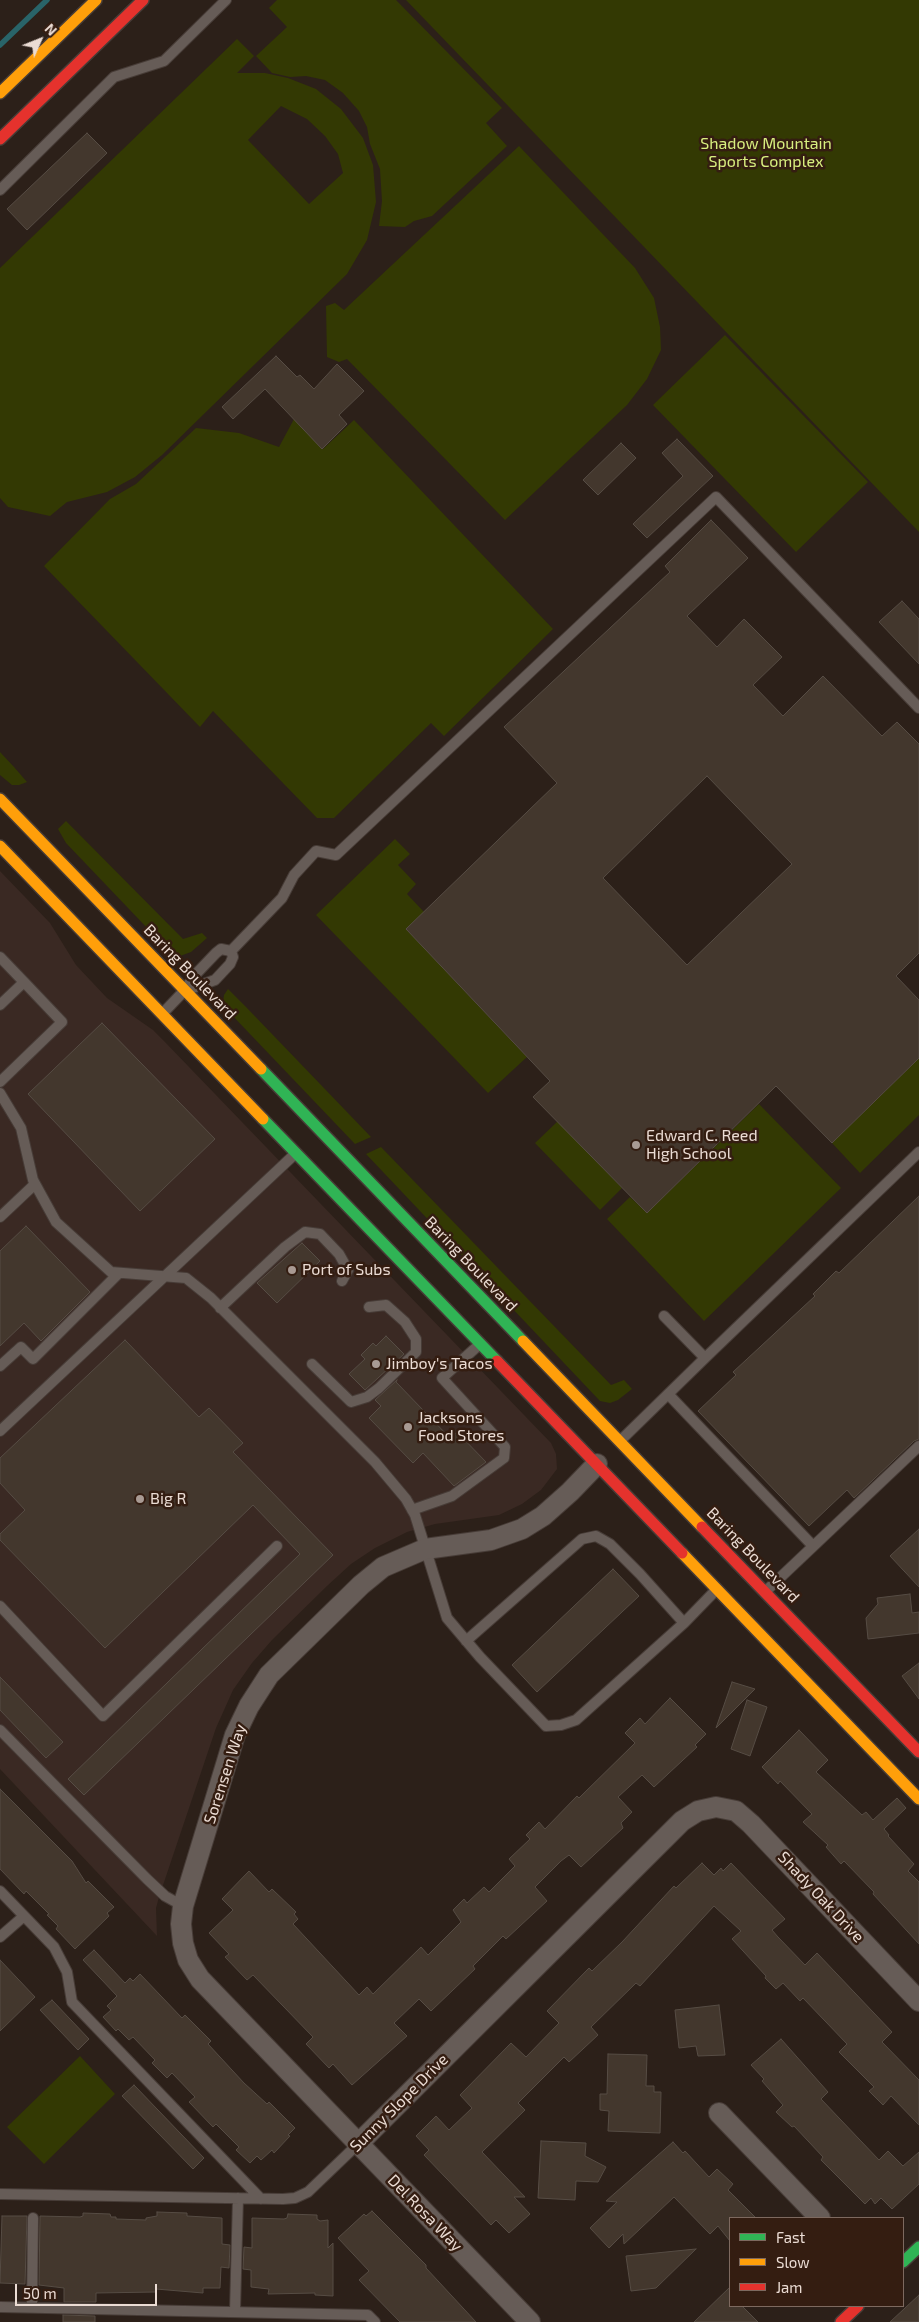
<!DOCTYPE html>
<html>
<head>
<meta charset="utf-8">
<style>
  body { margin:0 }
  #map { position:relative; width:919px; height:2322px; overflow:hidden; background:#2c2019; font-family:"Exo 2",sans-serif }
  canvas { display:block }
  .legend { position:absolute; left:729px; top:2217px; width:175px; height:90px; box-sizing:border-box; background:#341d11; border:1px solid #7d695f; margin:0; padding:6px 9px; list-style:none; font-size:15px; color:#ebdcd4 }
  .legend li { display:flex; align-items:center; gap:10px; height:25px }
  .legend b { width:25px; border:1px solid #7d695f }
  .north { position:absolute; left:15px; top:15px; width:50px; height:50px; -webkit-text-stroke:4px #341d11; paint-order:stroke; rotate:46deg; font-size:14px; font-weight:700; line-height:20px; text-align:center; color:#ebdcd4 }
  .north::after { content:''; display:block; margin:auto; width:18px; height:22px; background:#ebdcd4; clip-path:polygon(50% 0,100% 100%,50% 72%,0 100%) }
  .scale { position:absolute; left:15px; top:2284px; width:142px; height:22px; box-sizing:border-box; border:2px solid #ebdcd4; border-top:0; padding-left:6px; font-size:15px; line-height:18px; white-space:nowrap; color:#ebdcd4; -webkit-text-stroke:4px #341d11; paint-order:stroke }
</style>
</head>
<body>
<div id="map">
<canvas width="919" height="2322"></canvas>
<ul class="legend">
<li><b style="height:6px;background:#30b455"></b>Fast</li>
<li><b style="height:6px;background:#ff9f0a"></b>Slow</li>
<li><b style="height:6px;background:#e5322d"></b>Jam</li>
</ul>
<div class="north">N</div>
<div class="scale">50 m</div>
</div>
<script>
const g = document.querySelector('canvas').getContext('2d');
g.lineJoin = 'round';
function fill(path, color) { g.fillStyle = color; g.fill(path, 'evenodd'); }
const poly = rows => new Path2D(rows.map(r => 'M' + r).join(''));
function strokePath(path, color, width, dash) { g.strokeStyle = color; g.lineWidth = width; g.lineCap = dash ? 'butt' : 'round'; g.setLineDash(dash || []); g.stroke(path); }
function drawText(font, color, halo, rows, align = 'center') {
  g.font = font + ' "Exo 2",sans-serif'; g.lineWidth = 5; g.setLineDash([]); g.textBaseline = 'middle'; g.strokeStyle = halo; g.fillStyle = color; for (const [text, x, y, turn = 0] of rows) {
    g.save(); g.translate(x, y); g.rotate((+turn || 0) * Math.PI / 180); g.textAlign = isNaN(turn) ? turn : align; if (halo) g.strokeText(text, 0, 0); g.fillText(text, 0, 0); g.restore();
  }
}
const commercial = poly([
  [0,871,50,923,76,965,107,998,153,1030,164,1041,551,1443,556,1454,557,1469,541,1490,522,1504,499,1515,435,1524,407,1532,375,1548,351,1564,327,1586,272,1640,252,1663,233,1690,216,1728,159,1897,156,1908,157,1936,0,1769]
]);
const green = poly([
  [277,0,396,0,502,108,486,123,507,146,432,216,414,221,405,227,379,226,382,201,380,169,370,144,367,127,359,111,343,93,325,80,306,76,290,77,272,73,256,56,287,27,269,8],
  [406,0,919,0,919,532,808,417],
  [237,39,254,56,237,73,265,73,288,78,316,89,341,109,363,138,373,165,376,202,367,240,347,274,162,455,135,477,107,492,67,502,50,516,8,507,0,498,0,268],
  [281,106,307,119,325,136,338,154,343,173,309,204,248,140],
  [519,146,635,268,654,298,660,327,661,350,647,379,627,405,505,520,347,359,339,362,327,357,326,306,335,303,344,310],
  [725,335,868,482,796,552,653,405],
  [294,419,323,449,354,420,553,629,444,736,431,723,334,818,317,818,213,711,200,727,44,566,110,499,136,484,196,428,239,433,279,447],
  [0,752,14,767,27,782,19,785,12,785,0,775],
  [66,821,183,939,202,933,207,938,191,952,180,956,171,953,66,843,58,829],
  [395,839,410,854,398,865,416,884,407,894,424,912,406,929,527,1057,488,1093,316,915],
  [228,989,247,1008,371,1137,355,1144,229,1012,223,1003,224,995],
  [919,1058,919,1115,860,1173,832,1143],
  [759,1104,841,1188,704,1321,607,1219,630,1197,647,1213],
  [558,1121,622,1188,600,1210,535,1143],
  [381,1147,611,1385,624,1380,632,1389,618,1400,610,1403,600,1401,366,1154],
  [80,2056,115,2094,44,2164,7,2127]
]);
const stream = poly([
  [0,45,47,0]
]);
const building = poly([
  [87,133,107,153,27,230,7,209,87,133],
  [276,356,297,377,300,375,314,389,337,364,364,391,339,415,347,424,322,449,265,389,233,419,222,407,276,356],
  [677,439,713,476,647,538,633,524,683,476,662,453,677,439],
  [621,443,636,458,598,495,583,480,621,443],
  [711,520,748,558,687,616,717,647,744,619,782,657,753,685,783,716,823,676,882,736,897,722,919,744,919,953,896,976,919,1000,919,1058,832,1143,776,1086,647,1213,533,1097,550,1081,406,929,557,783,504,727,670,572,665,566,711,520],
  [707,776,792,864,687,965,603,878,707,776],
  [902,601,919,619,919,664,879,622,902,601],
  [102,1023,215,1139,140,1211,28,1094,102,1023],
  [919,1196,919,1439,914,1441,854,1498,847,1490,809,1526,698,1411,736,1375,733,1372,815,1296,813,1294,836,1271,839,1273,919,1196],
  [26,1226,90,1292,41,1341,24,1323,0,1346,0,1251,26,1226],
  [302,1243,320,1261,277,1303,257,1283,302,1243],
  [386,1336,404,1354,365,1390,349,1374,365,1359,361,1355,373,1343,376,1346,386,1336],
  [125,1340,199,1417,209,1408,243,1443,233,1452,333,1555,84,1795,68,1779,300,1554,253,1505,105,1648,0,1540,0,1534,25,1510,0,1483,0,1458,125,1340],
  [397,1380,396,1382,450,1438,457,1432,486,1462,454,1486,423,1453,413,1463,369,1418,381,1406,375,1400,397,1380],
  [919,1529,919,1587,890,1556,919,1529],
  [613,1569,639,1596,537,1692,512,1665,613,1569],
  [910,1594,912,1613,919,1612,919,1633,868,1639,866,1618,878,1604,877,1598,910,1594],
  [919,1663,919,1699,902,1676,919,1663],
  [0,1677,63,1742,46,1758,0,1710,0,1677],
  [732,1682,755,1689,716,1728,732,1682],
  [670,1698,706,1734,695,1745,697,1747,654,1787,642,1775,618,1797,632,1812,621,1823,623,1828,581,1867,569,1855,561,1861,535,1887,547,1901,506,1939,503,1936,473,1966,475,1969,431,2011,419,1999,394,2023,407,2036,352,2085,333,2064,329,2068,306,2044,313,2037,253,1975,247,1980,225,1957,229,1954,209,1933,233,1910,222,1899,249,1871,269,1892,272,1889,296,1912,294,1914,298,1919,293,1924,359,1995,367,1987,373,1994,421,1947,428,1955,461,1922,453,1910,464,1899,467,1903,484,1887,489,1892,515,1866,509,1859,530,1839,526,1835,539,1822,545,1829,577,1796,579,1798,635,1743,625,1733,640,1718,645,1724,670,1698],
  [747,1700,767,1707,750,1756,731,1749,747,1700],
  [799,1730,828,1760,816,1772,862,1815,866,1812,873,1820,897,1798,906,1808,884,1829,889,1835,888,1836,914,1864,908,1871,919,1882,919,1944,873,1894,874,1892,844,1861,841,1864,826,1847,828,1845,803,1822,812,1814,780,1781,778,1784,762,1767,799,1730],
  [0,1789,72,1861,86,1883,88,1881,114,1907,107,1913,109,1916,75,1949,56,1929,58,1926,47,1915,49,1914,26,1891,24,1894,0,1869,0,1789],
  [702,1863,714,1875,721,1868,723,1871,731,1863,785,1919,772,1930,778,1937,805,1965,817,1953,892,2032,882,2042,919,2080,919,2125,891,2096,883,2105,869,2091,874,2087,839,2052,847,2044,803,1998,800,2001,783,1983,776,1989,765,1978,766,1976,732,1939,741,1931,714,1906,640,1986,636,1983,591,2027,598,2035,569,2062,564,2057,518,2103,525,2110,482,2152,525,2197,514,2197,530,2214,509,2233,496,2220,491,2225,424,2155,429,2150,416,2136,436,2116,449,2130,472,2108,460,2095,511,2043,526,2057,559,2023,547,2011,589,1968,592,1971,622,1942,674,1886,676,1888,702,1863],
  [94,1950,125,1983,130,1978,133,1981,140,1974,182,2018,185,2015,211,2041,208,2044,244,2083,267,2104,269,2102,295,2128,288,2135,290,2136,274,2153,272,2150,261,2160,257,2156,250,2163,236,2150,239,2147,216,2124,213,2127,189,2102,195,2097,172,2073,167,2078,152,2063,155,2060,133,2037,129,2040,118,2029,116,2031,103,2017,111,2010,107,2006,117,1996,83,1960,94,1950],
  [0,1960,35,1997,0,2031,0,1960],
  [52,2000,89,2039,78,2050,40,2010,52,2000],
  [719,2005,725,2055,698,2056,696,2046,679,2048,675,2010,719,2005],
  [781,2039,828,2092,821,2099,879,2160,888,2151,903,2166,919,2152,919,2184,892,2209,881,2198,875,2204,871,2198,865,2204,821,2160,823,2157,794,2126,792,2127,776,2112,783,2105,762,2081,764,2079,751,2065,781,2039],
  [608,2054,647,2055,646,2086,654,2086,654,2092,661,2092,660,2133,608,2131,609,2111,600,2110,600,2094,607,2094,608,2054],
  [134,2085,204,2158,193,2169,122,2096,134,2085],
  [541,2141,586,2143,585,2156,606,2167,598,2182,576,2181,575,2200,538,2198,541,2141],
  [673,2142,683,2153,685,2151,709,2177,717,2169,733,2184,728,2190,756,2218,730,2218,730,2241,718,2226,710,2234,674,2197,624,2244,623,2234,609,2248,590,2228,617,2202,606,2201,673,2142],
  [372,2211,426,2265,426,2268,476,2322,400,2322,359,2280,369,2271,338,2238,364,2214,366,2216,372,2211],
  [157,2212,187,2213,187,2216,222,2218,222,2244,230,2245,229,2268,221,2267,220,2288,203,2288,203,2293,156,2289,156,2292,96,2293,96,2302,64,2302,64,2288,39,2285,40,2216,80,2217,83,2216,83,2213,110,2214,111,2217,116,2217,116,2219,146,2220,146,2218,157,2216,157,2212],
  [288,2214,317,2215,317,2219,320,2221,328,2220,328,2248,333,2243,333,2296,315,2295,315,2293,268,2294,269,2289,251,2287,251,2270,243,2269,244,2247,252,2248,252,2218,284,2219,287,2218,288,2214],
  [2,2216,27,2216,25,2284,0,2283,2,2216],
  [696,2249,656,2288,631,2291,626,2256,696,2249],
  [730,2287,730,2306,742,2306,758,2322,694,2322,730,2287],
  [919,2295,919,2322,890,2322,919,2295],
  [63,2315,95,2316,95,2322,63,2322,63,2315]
]);
const lane = poly([
  [0,190,114,77,164,61,226,0],
  [231,951,282,898,294,875,316,851,336,855,716,497,919,708],
  [0,957,24,982],
  [187,990,215,980,230,964,233,957,231,951],
  [0,1005,24,982,62,1022,0,1082],
  [163,1013,185,990,194,976,216,953,221,949,231,951],
  [0,1093,21,1128,33,1180,56,1222,111,1272,186,1278,211,1298,375,1462,406,1499,415,1515,447,1618,480,1657,546,1726,561,1725,576,1720,684,1623,716,1590],
  [0,1217,35,1184],
  [220,1308,285,1247,305,1232,320,1234,339,1254,348,1270,342,1281],
  [705,1358,919,1152],
  [312,1364,351,1402,367,1397,379,1388,416,1352,416,1339,405,1322,386,1305,369,1307],
  [0,1366,21,1347,33,1359,119,1273],
  [668,1394,813,1546],
  [0,1431,296,1153],
  [621,1440,705,1358,664,1316],
  [412,1510,452,1496,504,1458,505,1447,442,1378,480,1344],
  [766,1591,919,1446],
  [0,1606,103,1716,277,1546],
  [466,1641,582,1539,596,1536,610,1544,640,1574,684,1623],
  [0,1730,147,1879,165,1896,183,1906],
  [0,1891,54,1947,67,1972,72,2002,261,2199],
  [0,1937,24,1916],
  [0,2194,283,2199,295,2198,308,2192,358,2144],
  [0,2307,368,2315,375,2322],
  [32,2307,33,2218],
  [235,2311,238,2198]
]);
const street = poly([
  [719,2113,820,2218],
  [358,2144,682,1821,698,1811,716,1807,736,1811,751,1824,919,2001],
  [530,2322,200,1979,188,1960,183,1943,181,1924,183,1906,235,1735,249,1706,269,1675,361,1585,383,1567,425,1549,491,1540,522,1529,543,1516,570,1492,597,1464]
]);
const fast = poly([
  [261,1069,523,1341],
  [263,1119,497,1361],
  [903,2262,919,2247]
]);
const slow = poly([
  [0,93,96,0],
  [0,799,261,1069],
  [0,846,263,1119],
  [523,1341,702,1527],
  [682,1553,919,1799]
]);
const jam = poly([
  [0,139,143,0],
  [497,1361,682,1553],
  [702,1527,919,1752],
  [841,2322,858,2306]
]);
const markers = [
  [636,1145,5,"#a89a93"],
  [292,1270,5,"#a89a93"],
  [376,1364,5,"#a89a93"],
  [408,1427,5,"#a89a93"],
  [140,1499,5,"#a89a93"]
];
const parkNames = [
  ["Shadow Mountain",766,144],
  ["Sports Complex",766,162]
];
const streetNames = [
  ["Baring Boulevard",190,972,46],
  ["Baring Boulevard",471,1264,46],
  ["Baring Boulevard",753,1555,46],
  ["Sorensen Way",225,1774,-72],
  ["Shady Oak Drive",821,1897,47],
  ["Sunny Slope Drive",399,2103,-45],
  ["Del Rosa Way",425,2213,46]
];
const poiNames = [
  ["Edward C. Reed",646,1136],
  ["High School",646,1154],
  ["Port of Subs",302,1270],
  ["Jimboy's Tacos",386,1364],
  ["Jacksons",418,1418],
  ["Food Stores",418,1436],
  ["Big R",150,1499]
];
fill(commercial, '#3a2923');
fill(green, '#333903');
strokePath(stream, '#296469', 5.5);
fill(building, '#43372d');
strokePath(building, '#564c44', 1);
strokePath(lane, '#473c37', 12);
strokePath(street, '#473c37', 22);
strokePath(fast, '#473c37', 14);
strokePath(slow, '#473c37', 14);
strokePath(jam, '#473c37', 14);
strokePath(lane, '#665c57', 10);
strokePath(street, '#665c57', 20);
strokePath(fast, '#30b455', 11);
strokePath(slow, '#ff9f0a', 11);
strokePath(jam, '#e5322d', 11);
for (const [x, y, r, color] of markers) { const dot = new Path2D(); dot.arc(x, y, r, 0, 2 * Math.PI); g.fillStyle = color; g.fill(dot); strokePath(dot, '#341d11', 2); }
drawText('16px', '#d8ef7f', '#341d11', parkNames);
drawText('16px', '#ebdcd4', '#341d11', streetNames);
drawText('16px', '#ebdcd4', '#341d11', poiNames, 'left');
</script>
</body>
</html>
